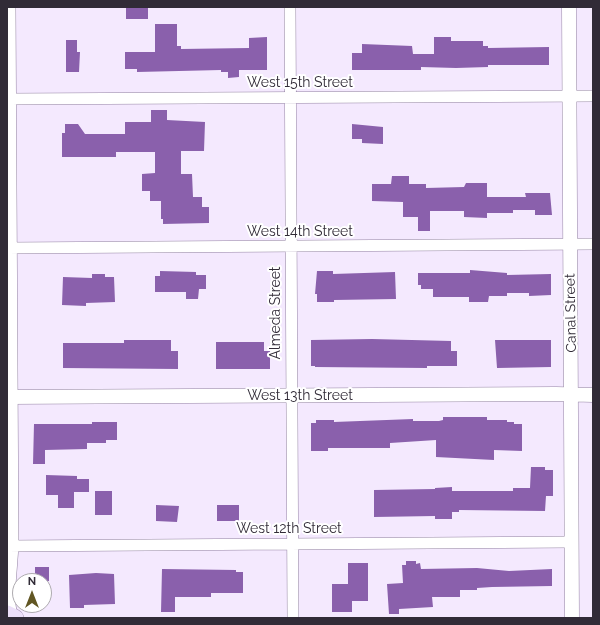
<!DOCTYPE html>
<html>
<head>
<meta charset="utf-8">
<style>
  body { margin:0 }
  #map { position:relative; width:600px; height:625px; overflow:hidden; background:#f4e9fe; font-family:Raleway,sans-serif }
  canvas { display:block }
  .frame { position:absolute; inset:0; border:8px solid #312b37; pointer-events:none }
  .north { position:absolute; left:12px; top:573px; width:40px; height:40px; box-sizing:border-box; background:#fff; border:1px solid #adaaaf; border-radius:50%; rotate:0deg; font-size:11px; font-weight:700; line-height:16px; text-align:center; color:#312b37 }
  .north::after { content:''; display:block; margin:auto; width:14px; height:18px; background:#615623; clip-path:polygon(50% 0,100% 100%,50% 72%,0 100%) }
</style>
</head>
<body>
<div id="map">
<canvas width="600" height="625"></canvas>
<div class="frame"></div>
<div class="north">N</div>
</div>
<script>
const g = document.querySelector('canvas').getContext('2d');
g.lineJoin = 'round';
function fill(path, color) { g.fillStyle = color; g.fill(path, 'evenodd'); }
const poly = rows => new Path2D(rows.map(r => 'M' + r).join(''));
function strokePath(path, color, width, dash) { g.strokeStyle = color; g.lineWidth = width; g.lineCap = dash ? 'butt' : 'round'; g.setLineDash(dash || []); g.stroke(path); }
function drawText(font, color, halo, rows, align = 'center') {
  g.font = font + ' Raleway,sans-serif'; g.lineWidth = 4; g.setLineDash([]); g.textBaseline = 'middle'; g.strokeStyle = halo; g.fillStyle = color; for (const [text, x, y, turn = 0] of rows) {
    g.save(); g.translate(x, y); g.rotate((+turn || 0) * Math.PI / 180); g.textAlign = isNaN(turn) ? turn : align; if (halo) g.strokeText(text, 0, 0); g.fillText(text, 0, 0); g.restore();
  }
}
const building = poly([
  [126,7,148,7,148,19,126,19],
  [155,24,177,24,177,46,181,46,181,49,249,48,249,38,267,37,267,70,239,70,239,77,228,78,228,72,221,72,221,70,137,72,137,69,125,69,125,52,155,52],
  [434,37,451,37,451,41,483,41,483,46,488,46,488,48,549,47,549,65,488,65,488,67,456,68,421,67,421,70,352,70,352,53,362,53,362,44,412,46,413,54,434,54],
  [66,40,77,40,77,52,80,52,79,72,66,72],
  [151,110,167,110,167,120,205,122,204,151,181,151,181,174,192,174,193,197,202,197,202,207,209,207,209,223,163,224,163,219,161,219,161,201,150,201,150,191,142,191,142,174,155,173,155,152,116,152,116,157,62,157,62,133,65,133,65,124,78,124,85,134,125,134,125,122,151,122],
  [352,124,383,127,383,144,362,143,362,139,352,139],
  [392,176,409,176,409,184,426,184,426,188,464,187,466,183,487,183,487,197,526,197,525,193,550,193,552,215,535,215,535,210,513,210,513,213,487,213,487,218,464,217,464,211,430,211,430,231,418,231,418,217,403,217,403,202,372,201,372,184,391,184],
  [470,270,507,273,507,275,551,274,551,295,529,296,529,293,507,293,507,296,489,296,488,302,469,302,469,297,433,297,433,289,421,289,421,285,418,285,418,273,470,273],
  [160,271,196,272,196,275,206,275,206,289,199,289,198,299,186,299,186,292,155,292,155,276,160,276],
  [317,271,333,271,333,274,395,272,396,299,334,300,334,302,317,302,317,294,315,294],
  [92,274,105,274,105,277,114,277,115,302,86,303,86,306,62,305,63,277,92,278],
  [372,339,451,341,451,351,457,351,457,366,427,366,427,368,315,367,315,366,311,366,311,340],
  [124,340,171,340,171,351,178,351,178,369,63,368,63,343,124,343],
  [495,340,551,340,551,367,497,368],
  [216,342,264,342,264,351,270,351,270,369,216,369],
  [443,417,487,417,487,420,507,420,507,422,514,422,514,424,522,424,522,451,494,450,494,460,436,457,436,440,390,443,390,448,328,448,328,451,311,451,311,423,316,423,316,420,334,420,334,422,413,419,413,421,439,421,443,420],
  [92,422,117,422,117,440,106,440,106,443,87,443,87,449,45,450,45,464,33,464,34,424,92,424],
  [531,467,545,467,545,470,553,470,553,496,546,496,545,511,459,510,459,512,452,512,452,519,435,519,435,516,374,517,374,490,435,489,435,488,452,487,452,491,513,491,513,488,530,488],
  [46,475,77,476,77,479,89,479,89,492,74,492,74,508,58,508,58,495,46,495],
  [95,491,112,491,112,515,95,515],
  [156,505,179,506,177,522,156,521],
  [217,505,239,505,239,521,217,521],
  [406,561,416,561,416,564,420,563,421,569,477,568,509,571,552,569,552,586,492,587,477,588,477,590,460,590,460,597,432,597,433,607,399,609,399,614,389,614,387,584,403,583,402,565,406,565],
  [348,563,368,563,368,601,352,601,352,612,332,612,332,584,348,584],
  [35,567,49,567,49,581,35,581],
  [162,569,236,570,236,572,243,572,243,593,211,593,211,597,175,597,175,612,161,612],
  [96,573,114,574,115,604,84,605,84,608,70,608,69,575]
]);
const minor = poly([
  [10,7,13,546,9,598,12,618],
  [290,7,293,618],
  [7,99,593,96],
  [7,248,593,244],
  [7,546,571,542]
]);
const tertiary = poly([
  [569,7,572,618],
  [7,397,556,394,593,395]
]);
const primary = poly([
  [7,614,15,618]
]);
const streetNames = [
  ["West 15th Street",300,83],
  ["West 14th Street",300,232],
  ["Almeda Street",276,313,-90],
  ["Canal Street",571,313,-91],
  ["West 13th Street",300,396],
  ["West 12th Street",289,529]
];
fill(building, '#8a60ac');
strokePath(minor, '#9383a2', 12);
strokePath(tertiary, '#9383a2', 15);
strokePath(primary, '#a392b2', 18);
strokePath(minor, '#fff', 11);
strokePath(tertiary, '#fff', 14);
strokePath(primary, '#ecdff9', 17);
drawText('14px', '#312b37', '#fff', streetNames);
</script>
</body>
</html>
